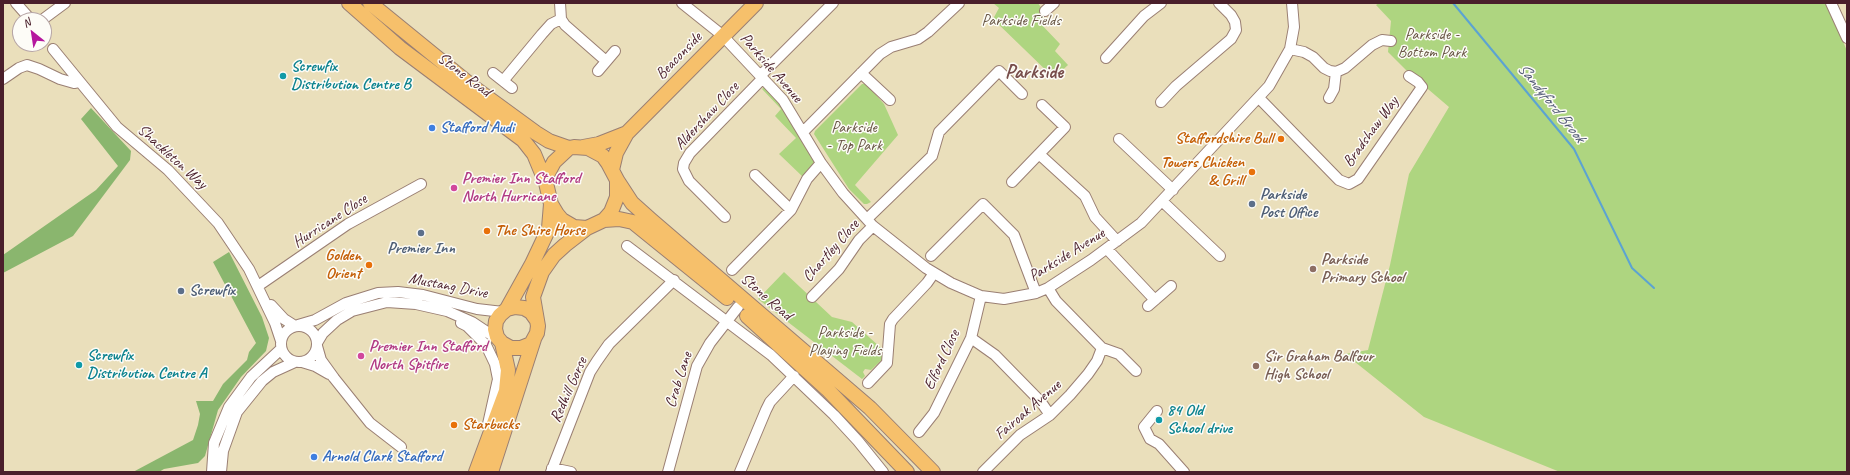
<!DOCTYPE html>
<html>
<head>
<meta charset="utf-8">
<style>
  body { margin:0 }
  #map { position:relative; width:1850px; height:475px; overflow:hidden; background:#eadfbb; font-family:Caveat,sans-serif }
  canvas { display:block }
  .frame { position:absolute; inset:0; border:4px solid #4a1f2b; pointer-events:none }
  .north { position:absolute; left:12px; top:12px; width:40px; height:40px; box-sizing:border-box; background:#fdfcf7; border:1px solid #b5a4a5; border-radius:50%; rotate:330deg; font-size:11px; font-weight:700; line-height:16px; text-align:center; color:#4a1f2b }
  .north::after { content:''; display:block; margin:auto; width:14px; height:18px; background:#b5179e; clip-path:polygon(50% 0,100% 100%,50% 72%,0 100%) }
</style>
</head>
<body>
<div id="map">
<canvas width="1850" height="475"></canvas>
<div class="frame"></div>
<div class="north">N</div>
</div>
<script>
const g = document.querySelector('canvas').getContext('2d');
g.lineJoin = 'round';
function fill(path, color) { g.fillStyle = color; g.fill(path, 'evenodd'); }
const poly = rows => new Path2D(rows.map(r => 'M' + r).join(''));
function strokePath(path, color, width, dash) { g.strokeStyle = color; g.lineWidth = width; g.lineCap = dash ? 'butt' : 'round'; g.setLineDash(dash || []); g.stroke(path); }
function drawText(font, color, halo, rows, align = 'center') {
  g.font = font + ' Caveat,sans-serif'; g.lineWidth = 3; g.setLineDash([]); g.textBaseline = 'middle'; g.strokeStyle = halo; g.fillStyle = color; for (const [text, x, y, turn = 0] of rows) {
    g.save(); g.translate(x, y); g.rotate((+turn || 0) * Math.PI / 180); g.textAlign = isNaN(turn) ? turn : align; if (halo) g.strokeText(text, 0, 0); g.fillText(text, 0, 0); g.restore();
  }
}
const green = poly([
  [993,3,1038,3,1046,15,1040,23,1060,44,1055,51,1068,65,1054,78,993,19,999,8],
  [1379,3,1827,3,1847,51,1847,472,1560,472,1424,417,1345,354,1368,350,1390,265,1409,174,1449,107,1408,72,1388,52,1391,21,1376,5],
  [862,84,866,84,884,104,898,135,855,185,871,202,867,204,864,204,849,189,814,134,815,131],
  [766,85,778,97,816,161,803,177,779,154,796,138,775,116,781,109,762,89],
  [784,272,832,317,852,322,888,354,871,370,865,369,863,372,865,376,862,379,758,299]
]);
const forest = poly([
  [91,108,131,151,130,160,73,236,3,273,3,255,96,190,118,166,81,119],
  [229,252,262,317,269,338,266,351,241,377,218,410,205,456,198,463,164,469,159,472,133,472,193,440,198,425,200,414,196,401,213,401,223,384,247,360,249,352,256,343,213,262]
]);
const stream = poly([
  [1453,3,1574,149,1632,268,1654,288]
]);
const minor = poly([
  [16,3,31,20],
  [682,3,722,35,783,100,821,163,843,193,873,226,926,268,951,283,981,296,1004,299,1036,293,1048,288,1091,260,1141,223,1269,86,1290,49,1294,27,1292,3],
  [1831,3,1847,38],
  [1045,11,1054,3],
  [561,19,565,25,606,61],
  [42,20,65,3],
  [53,49,117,127,168,170,218,223,249,269,275,323,281,341],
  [1290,49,1304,52,1313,57,1324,68,1330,71,1336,72,1345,68,1372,45,1382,40,1391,41],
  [1106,58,1144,16,1161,3],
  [598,71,615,51],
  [493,73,512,88],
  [861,73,890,100],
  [761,75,833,3],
  [3,79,19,68,27,65,39,69,60,79,74,83,79,82],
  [503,81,542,34,551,24,561,19,560,3],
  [1259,98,1339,180,1349,184,1358,179,1422,87,1418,82,1409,76],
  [1329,98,1334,89,1336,72],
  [1161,102,1176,86,1231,39,1236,30,1235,22,1231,15,1219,3],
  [803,132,880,54,891,47,918,39,928,32,959,3],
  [1119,139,1173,190],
  [1039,154,1085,196,1095,217,1117,241],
  [755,175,791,210],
  [1012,182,1065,127,1042,105],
  [1162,201,1220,256],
  [725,217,689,181,683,169,684,163,690,153,763,78],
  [867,219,932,156,939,132,999,71,1022,94],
  [627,246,771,355,834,415,858,441,883,472],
  [1107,249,1155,300],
  [931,256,983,204,1014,235,1036,293],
  [732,270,791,210,807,179,821,163],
  [258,286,348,224,421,184],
  [812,297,839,269,859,240,873,226],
  [271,305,284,319,295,326],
  [1148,306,1171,286],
  [461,323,467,326,486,345,495,364,498,379,488,424],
  [298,325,315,320,346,303,378,293,398,292,423,295,477,309,503,312],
  '281 344a18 18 0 1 1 36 0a18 18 0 1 1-36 0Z',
  [971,338,995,355,1041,402,1050,415],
  [317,343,323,333,337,320,352,311,387,302,416,304,447,311,472,322,499,340],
  [317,346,321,360,334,378,370,423,401,447],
  [1102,348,1119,354,1136,371],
  [302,362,315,366,329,374],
  [868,383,887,363,890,324,893,319,927,283,934,273],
  [1157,411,1144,427,1150,439,1159,444,1184,472],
  [919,432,934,413,971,338,981,296],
  [552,468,571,472],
  [212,472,214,443,229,407,251,377,281,349],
  [221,472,223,451,237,412,262,381,273,372,295,362],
  [551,472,590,372,597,361,609,344,674,280],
  [668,472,697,366,710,343,738,307],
  [740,472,766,410,770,402,794,376],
  [983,472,1020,435,1050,415,1070,395,1088,374,1097,361,1102,348,1056,301,1048,288]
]);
const highway = poly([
  [349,3,400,48,523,140,534,154,546,183],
  [370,3,473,87,536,133,549,141,569,148],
  [583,147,599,144,627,133],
  [612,170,616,153,627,133,756,3],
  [617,180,632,203,651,220,870,408,933,472],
  [604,220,619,219,633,222,727,298],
  [507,309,532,264,549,228,551,204],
  [747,316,827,389,907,472],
  [536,319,531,312,524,308,515,307,507,309,500,315,496,321,495,329,497,337,502,343,511,348,521,348,531,344,537,333,538,326,533,297,542,272,554,255,565,245,587,228,604,220,611,212,617,197,617,180,608,163,603,156,588,148,574,147,569,148,554,162,547,175,546,183,551,204,557,214,562,220,574,227,587,228],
  [476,472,506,391,508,370,502,343],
  [491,472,534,339]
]);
const markers = [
  [283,76,4,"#0f9aa8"],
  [432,128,4,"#3f7fe0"],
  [1281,139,4,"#e8710a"],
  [1252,172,4,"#e8710a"],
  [454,188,4,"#d1479c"],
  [1252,204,4,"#5c6f8a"],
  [487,231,4,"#e8710a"],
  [421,233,4,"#5c6f8a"],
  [369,265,4,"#e8710a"],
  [1313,269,4,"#8d6e63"],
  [181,291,4,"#5c6f8a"],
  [361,356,4,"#d1479c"],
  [79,365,4,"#0f9aa8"],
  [1256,366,4,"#8d6e63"],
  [1159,420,4,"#0f9aa8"],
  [454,425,4,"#e8710a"],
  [314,457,4,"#3f7fe0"]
];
const parkNames = [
  ["Parkside Fields",1021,21],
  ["Parkside -",1432,35],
  ["Bottom Park",1432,53],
  ["Parkside",854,128],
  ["- Top Park",854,146],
  ["Parkside -",845,333],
  ["Playing Fields",845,351]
];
const streetNames = [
  ["Beaconside",679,56,-46],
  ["Parkside Avenue",771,68,49],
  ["Stone Road",464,75,37],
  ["Aldershaw Close",707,116,-47],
  ["Bradshaw Way",1371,132,-54],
  ["Shackleton Way",172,157,42],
  ["Hurricane Close",330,221,-33],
  ["Chartley Close",831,251,-49],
  ["Parkside Avenue",1067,255,-32],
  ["Mustang Drive",448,286,11],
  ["Stone Road",766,297,41],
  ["Elford Close",942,360,-65],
  ["Crab Lane",679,380,-72],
  ["Redhill Gorse",569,390,-66],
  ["Fairoak Avenue",1028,410,-41]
];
const cultureNames = [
  ["Screwfix",291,67],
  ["Distribution Centre B",291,85],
  ["Screwfix",87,356],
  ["Distribution Centre A",87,374],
  ["84 Old",1167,411],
  ["School drive",1167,429]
];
const shopNames = [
  ["Stafford Audi",440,128],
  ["Arnold Clark Stafford",322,457]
];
const foodNames = [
  ["Staffordshire Bull",1273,139],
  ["Towers Chicken",1244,163],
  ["& Grill",1244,181],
  ["The Shire Horse",495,231,"left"],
  ["Golden",361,256],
  ["Orient",361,274],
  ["Starbucks",462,425,"left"]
];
const hotelNames = [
  ["Premier Inn Stafford",462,179],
  ["North Hurricane",462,197],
  ["Premier Inn Stafford",369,347],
  ["North Spitfire",369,365]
];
const serviceNames = [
  ["Parkside",1260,195],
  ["Post Office",1260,213],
  ["Premier Inn",421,249,"center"],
  ["Screwfix",189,291]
];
const educationNames = [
  ["Parkside",1321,260],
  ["Primary School",1321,278],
  ["Sir Graham Balfour",1264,357],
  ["High School",1264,375]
];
const waterNames = [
  ["Sandyford Brook",1551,103,51]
];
const districtNames = [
  ["Parkside",1034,73]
];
fill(green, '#aed580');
fill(forest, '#8ab66e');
strokePath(stream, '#5ca3d2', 2);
strokePath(minor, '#9a7f73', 12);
strokePath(highway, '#9a7f73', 16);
strokePath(minor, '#fff', 10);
strokePath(highway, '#f6c06b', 14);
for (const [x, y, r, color] of markers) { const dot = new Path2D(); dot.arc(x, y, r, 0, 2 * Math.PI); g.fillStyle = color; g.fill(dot); strokePath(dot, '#fdfcf7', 1.5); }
drawText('16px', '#685644', '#fdfcf7', parkNames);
drawText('16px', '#4a1f2b', '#fdfcf7', streetNames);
drawText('bold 16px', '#0d838f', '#fdfcf7', cultureNames, 'left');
drawText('bold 16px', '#366cbe', '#fdfcf7', shopNames, 'left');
drawText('bold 16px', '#c56008', '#fdfcf7', foodNames, 'right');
drawText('bold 16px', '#b23c85', '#fdfcf7', hotelNames, 'left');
drawText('bold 16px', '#4e5e75', '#fdfcf7', serviceNames, 'left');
drawText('bold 16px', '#785e54', '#fdfcf7', educationNames, 'left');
drawText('italic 17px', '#525a76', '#fdfcf7', waterNames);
drawText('bold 20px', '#784e4c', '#fdfcf7', districtNames);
</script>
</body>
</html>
